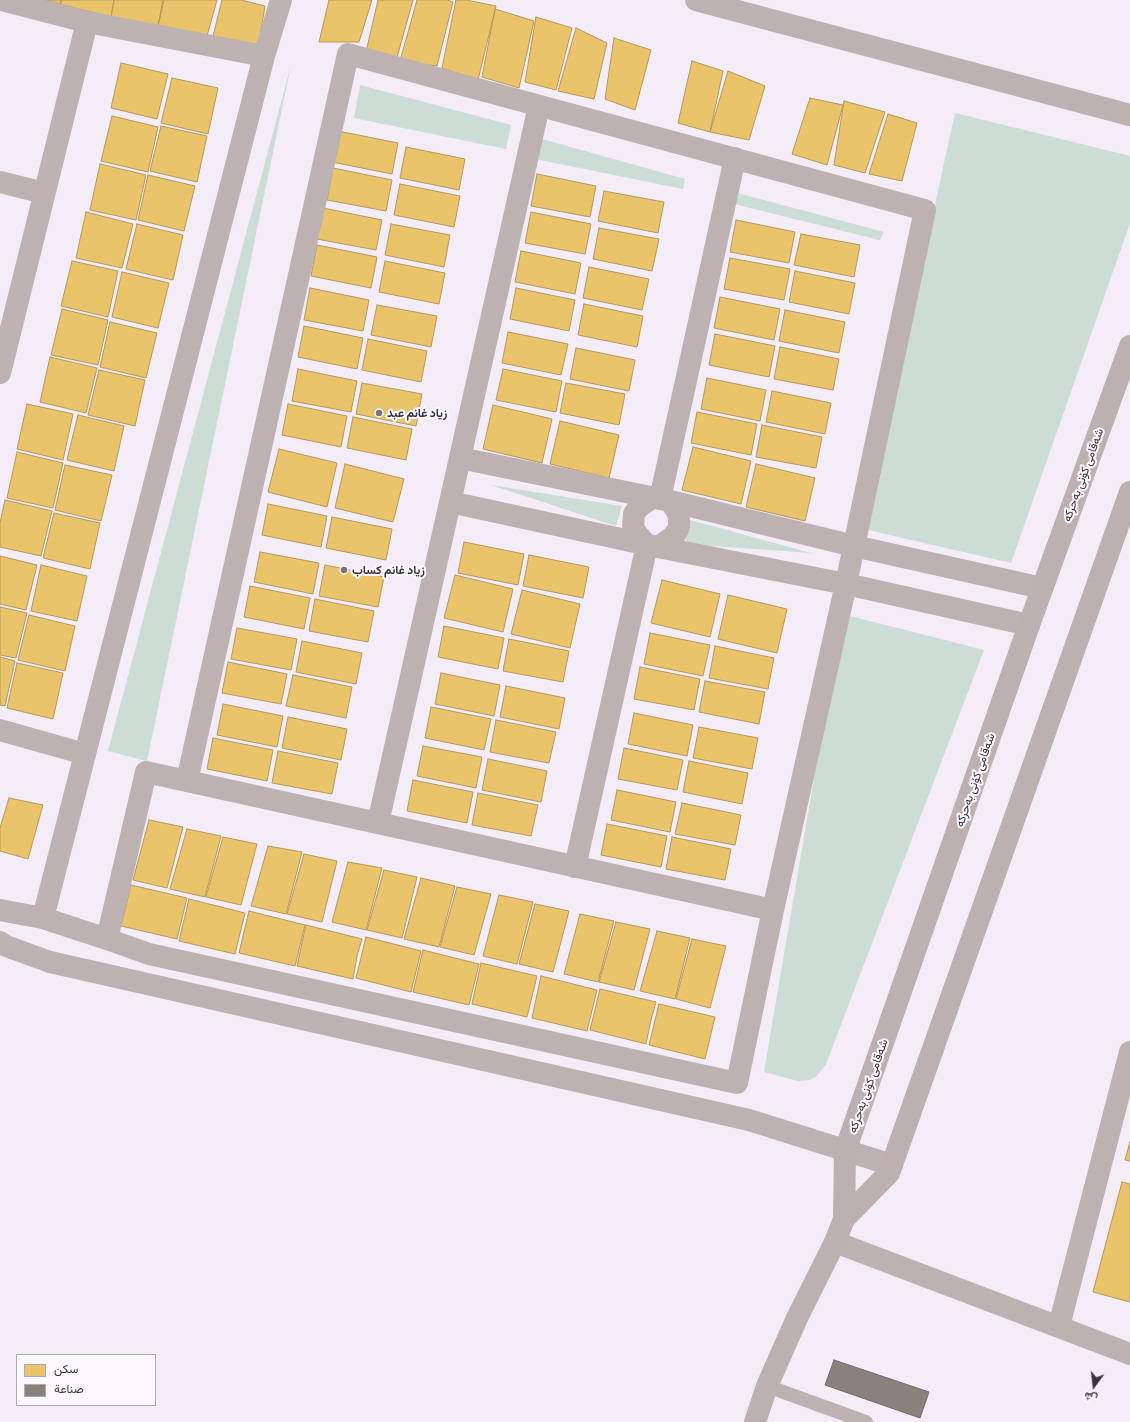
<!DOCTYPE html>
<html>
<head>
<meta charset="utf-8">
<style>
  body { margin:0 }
  #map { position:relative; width:1130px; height:1422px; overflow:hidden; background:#f4ecf7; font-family:Barlow,Vazirmatn,sans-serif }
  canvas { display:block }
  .legend { position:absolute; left:16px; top:1354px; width:140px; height:52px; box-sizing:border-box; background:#fcf9fe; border:1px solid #aea9b0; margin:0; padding:5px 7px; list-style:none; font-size:12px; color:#39323c }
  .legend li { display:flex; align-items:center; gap:8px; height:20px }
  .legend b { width:20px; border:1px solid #aea9b0 }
  .north { position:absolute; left:1074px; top:1366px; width:40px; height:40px; -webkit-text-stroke:3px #fcf9fe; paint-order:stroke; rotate:195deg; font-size:11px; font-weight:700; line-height:16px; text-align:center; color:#39323c }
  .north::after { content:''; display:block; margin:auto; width:14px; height:18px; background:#39323c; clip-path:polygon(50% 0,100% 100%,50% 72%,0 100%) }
</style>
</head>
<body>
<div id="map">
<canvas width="1130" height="1422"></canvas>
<ul class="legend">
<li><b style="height:11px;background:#e9c46a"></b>سكن</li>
<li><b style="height:11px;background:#8a817c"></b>صناعة</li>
</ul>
<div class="north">ش</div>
</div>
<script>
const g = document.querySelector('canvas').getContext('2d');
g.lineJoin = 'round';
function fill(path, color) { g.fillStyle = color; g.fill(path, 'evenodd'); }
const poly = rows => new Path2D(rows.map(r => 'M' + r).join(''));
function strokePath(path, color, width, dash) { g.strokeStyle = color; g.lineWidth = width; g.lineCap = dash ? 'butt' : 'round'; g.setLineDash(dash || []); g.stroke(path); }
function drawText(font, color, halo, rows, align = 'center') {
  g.font = font + ' Barlow,Vazirmatn,sans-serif'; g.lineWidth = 4; g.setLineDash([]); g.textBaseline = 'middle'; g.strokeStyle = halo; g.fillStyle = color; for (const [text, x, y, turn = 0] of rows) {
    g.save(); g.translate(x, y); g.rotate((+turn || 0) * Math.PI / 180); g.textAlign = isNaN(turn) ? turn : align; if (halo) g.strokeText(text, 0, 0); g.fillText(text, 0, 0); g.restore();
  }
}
const green = poly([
  [291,65,147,761,108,751],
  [360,85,511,125,506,149,354,118],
  [955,113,1130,156,1130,223,1011,563,864,529],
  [535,137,685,179,683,189,530,158],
  [730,191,884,232,880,240,726,202],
  [491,485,622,506,616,526],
  [690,520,811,553,685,544],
  [842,614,984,650,826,1064,817,1076,809,1080,798,1081,764,1072]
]);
const homes = poly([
  [45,0,61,0,60,4,45,0],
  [62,0,114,0,111,17,60,4,62,0],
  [114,0,163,0,158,26,111,17,114,0],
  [164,0,217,0,207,36,158,26,164,0],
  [222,0,241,0,265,6,258,48,213,36,222,0],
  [329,0,372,0,359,42,319,42,329,0],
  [378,0,413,0,396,61,366,52,378,0],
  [417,0,447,0,453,2,437,66,400,61,417,0],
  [456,0,466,0,496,6,478,80,442,68,456,0],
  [495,9,534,21,519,88,482,77,495,9],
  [536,17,572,28,556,90,525,82,536,17],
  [576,28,607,43,594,99,558,91,576,28],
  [614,38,651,50,635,110,605,99,614,38],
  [692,61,723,71,710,132,678,123,692,61],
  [121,63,168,74,157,119,111,108,121,63],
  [728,71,765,86,749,140,710,132,728,71],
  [172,78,218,88,208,134,161,123,172,78],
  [810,98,843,105,827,165,792,154,810,98],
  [844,101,885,112,865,173,834,165,844,101],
  [888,114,917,123,902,181,869,174,888,114],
  [112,116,158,127,148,172,101,161,112,116],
  [161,126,207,136,197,182,150,171,161,126],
  [338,131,398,143,392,174,332,162,338,131],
  [406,147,465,159,459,190,400,178,406,147],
  [100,164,146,175,136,220,90,210,100,164],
  [333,168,392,180,386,211,327,200,333,168],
  [537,174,596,186,590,217,531,206,537,174],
  [148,175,195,186,184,231,138,220,148,175],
  [400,184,460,196,454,227,394,215,400,184],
  [604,191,664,202,658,233,598,221,604,191],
  [323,208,382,220,376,250,317,239,323,208],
  [86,212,133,224,122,268,76,258,86,212],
  [531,212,591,224,585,254,525,243,531,212],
  [736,220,795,232,789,263,730,252,736,220],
  [137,224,183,235,173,280,126,269,137,224],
  [391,224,450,235,444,267,385,255,391,224],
  [599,228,659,239,652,271,593,259,599,228],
  [801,234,860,245,854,277,794,265,801,234],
  [317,245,377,257,371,288,311,276,317,245],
  [521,251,581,263,575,294,515,282,521,251],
  [730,258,790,269,784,300,724,289,730,258],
  [72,261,118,271,108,317,61,306,72,261],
  [385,261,445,273,439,304,379,292,385,261],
  [589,267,649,279,642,310,583,298,589,267],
  [795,271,855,283,849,314,789,302,795,271],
  [122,272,169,283,158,328,112,317,122,272],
  [310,288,369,300,363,331,304,320,310,288],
  [516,288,575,300,569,331,510,319,516,288],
  [720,297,780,309,774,340,714,328,720,297],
  [584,304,643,316,637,347,578,335,584,304],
  [377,305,437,316,431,347,371,335,377,305],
  [62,309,108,320,98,365,51,355,62,309],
  [785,310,845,322,839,353,779,341,785,310],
  [110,322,157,333,146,378,100,367,110,322],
  [304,326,363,338,357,369,298,357,304,326],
  [508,332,568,344,561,375,502,363,508,332],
  [715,334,775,346,769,377,709,365,715,334],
  [368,339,427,351,421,382,362,370,368,339],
  [780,347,839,359,833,390,774,379,780,347],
  [576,348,635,360,629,391,570,379,576,348],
  [50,357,97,368,86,413,40,402,50,357],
  [298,369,357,381,351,412,292,401,298,369],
  [503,369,562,381,556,412,496,400,503,369],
  [99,370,145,380,135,426,88,415,99,370],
  [707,378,766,390,760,421,701,409,707,378],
  [362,383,422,394,416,426,356,414,362,383],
  [566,383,625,394,619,425,560,413,566,383],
  [772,391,831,403,825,434,766,422,772,391],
  [27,404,73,414,63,460,17,449,27,404],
  [288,404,347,416,341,447,282,435,288,404],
  [493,405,552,419,542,463,483,449,493,405],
  [697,412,757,424,751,455,691,443,697,412],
  [78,415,124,426,114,471,67,460,78,415],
  [353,417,412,429,406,460,347,448,353,417],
  [560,421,619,435,609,478,550,464,560,421],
  [762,425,822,437,816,468,756,457,762,425],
  [693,447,751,461,741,504,682,490,693,447],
  [279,449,337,463,327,507,268,492,279,449],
  [17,452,63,463,53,508,7,498,17,452],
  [345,464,404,479,393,522,335,508,345,464],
  [756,464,815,478,805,521,746,507,756,464],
  [65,465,112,475,101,521,55,510,65,465],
  [5,500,52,511,41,556,0,547,0,523,5,500],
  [268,504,327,516,321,547,262,535,268,504],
  [54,513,100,523,90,569,43,558,54,513],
  [332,517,392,529,386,560,326,548,332,517],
  [464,542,524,554,518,585,458,573,464,542],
  [260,552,319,563,313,594,254,582,260,552],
  [529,555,589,567,583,598,523,586,529,555],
  [0,556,37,565,26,610,0,604,0,556],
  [41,565,87,576,77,621,31,611,41,565],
  [325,565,384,577,378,607,319,596,325,565],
  [455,575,513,589,503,632,444,618,455,575],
  [662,580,720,594,710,637,651,623,662,580],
  [250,586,310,598,304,629,244,617,250,586],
  [522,590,580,604,570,648,511,634,522,590],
  [728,595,787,609,777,653,718,639,728,595],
  [315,599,374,611,368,642,309,631,315,599],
  [0,607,27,613,16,658,0,655,0,607],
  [29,615,75,626,65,671,18,660,29,615],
  [444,626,504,638,498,669,438,657,444,626],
  [237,628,297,639,291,670,231,659,237,628],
  [650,633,710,645,703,676,644,664,650,633],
  [509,639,569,651,563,682,503,671,509,639],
  [302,641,362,653,356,684,296,672,302,641],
  [715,646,774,658,768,689,709,678,715,646],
  [0,657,15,661,5,706,0,705,0,657],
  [228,662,287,674,281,704,222,693,228,662],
  [17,663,63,673,53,719,7,708,17,663],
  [640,667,700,679,694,710,634,699,640,667],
  [441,673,500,685,494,716,435,704,441,673],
  [293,675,352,687,346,718,286,706,293,675],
  [705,681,765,692,759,724,699,712,705,681],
  [506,686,565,698,559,729,500,717,506,686],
  [223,704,283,716,277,747,217,735,223,704],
  [431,707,491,719,484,750,425,738,431,707],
  [634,713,693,725,687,756,628,744,634,713],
  [288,717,347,729,341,760,282,748,288,717],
  [496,720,556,732,549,763,490,752,496,720],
  [699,727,758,738,752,769,693,758,699,727],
  [213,738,273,750,267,781,207,769,213,738],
  [423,746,482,757,476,788,417,776,423,746],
  [624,748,683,760,677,790,618,779,624,748],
  [278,751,338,763,332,794,272,783,278,751],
  [488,759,547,771,541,802,482,790,488,759],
  [689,761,748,773,742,804,683,792,689,761],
  [413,780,473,792,467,823,407,811,413,780],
  [617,790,676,802,670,832,611,820,617,790],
  [478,793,538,805,531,836,472,825,478,793],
  [9,798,43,805,28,859,0,851,0,828,9,798],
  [682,803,741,815,735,845,675,834,682,803],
  [149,820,183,827,167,888,133,880,149,820],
  [607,824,667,836,661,867,601,855,607,824],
  [187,829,221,836,205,897,170,889,187,829],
  [223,837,257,844,241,905,206,897,223,837],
  [672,837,731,849,725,880,666,869,672,837],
  [268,846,302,852,286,914,251,906,268,846],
  [304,854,337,861,322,922,287,914,304,854],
  [348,862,382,868,366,930,332,922,348,862],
  [384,870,417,877,402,938,367,930,384,870],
  [421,878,455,886,439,947,404,939,421,878],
  [131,885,187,898,177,939,121,926,131,885],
  [457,887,491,894,474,955,440,947,457,887],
  [499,895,533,902,517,964,483,956,499,895],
  [189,899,245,913,235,954,179,941,189,899],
  [535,904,569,911,553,972,519,964,535,904],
  [249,911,305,925,295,966,239,953,249,911],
  [580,914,614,921,598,982,564,974,580,914],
  [616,922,650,929,634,990,599,982,616,922],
  [306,925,362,939,357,956,353,979,297,966,306,925],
  [657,931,690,938,675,999,640,991,657,931],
  [366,937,421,951,411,992,356,978,366,937],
  [692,939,726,946,710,1008,676,999,692,939],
  [423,950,479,964,469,1005,413,992,423,950],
  [481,963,537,976,527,1017,472,1004,481,963],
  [541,976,597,990,587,1031,532,1018,541,976],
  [600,989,656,1002,651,1020,646,1044,590,1030,600,989],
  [659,1004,715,1017,705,1059,649,1045,659,1004],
  [1130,1142,1130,1161,1125,1160,1130,1142],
  [1122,1182,1130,1184,1130,1302,1093,1292,1122,1182]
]);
const industry = poly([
  [834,1360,929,1392,920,1418,825,1385,834,1360]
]);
const lane = poly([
  [767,1386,866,1422]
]);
const street = poly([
  [696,0,1130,115],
  [264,56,281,0],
  [0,182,44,193],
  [0,373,87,22,1,0],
  [460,458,670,501,854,546,1042,588],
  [660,499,735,158],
  [450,502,658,547,846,584,1029,625],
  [658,547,671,538,676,533,679,527,679,520,678,513,670,501],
  [0,730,85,754,43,918],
  [85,754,264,56,87,22],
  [378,823,539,106],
  [575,867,647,545,636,533,633,527,634,514,638,508,653,497],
  [0,910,43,918,107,939,149,954,737,1083,773,910,846,584,925,210,348,54,187,781],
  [107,939,146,772,773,910],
  [0,942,6,946,50,962,749,1120,892,1165],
  [835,1242,1130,1354],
  [1059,1326,1130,1052]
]);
const secondary = poly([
  [844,1219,845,1151,1029,625,1130,346],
  [755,1422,767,1386,797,1318,835,1242,844,1219,889,1173,1130,492]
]);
const markers = [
  [379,413,4,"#7a737d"],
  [344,570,4,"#7a737d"]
];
const poiNames = [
  ["زياد غانم عبد",387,413],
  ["زياد غانم كساب",352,570]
];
const streetNames = [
  ["شەقامی کۆنی بەحرکە",1083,475,-70],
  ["شەقامی کۆنی بەحرکە",975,780,-71],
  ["شەقامی کۆنی بەحرکە",868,1086,-71]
];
fill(green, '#cbddd5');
fill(homes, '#e9c46a');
strokePath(homes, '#b4985c', 1);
fill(industry, '#8a817c');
strokePath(industry, '#726969', 1);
strokePath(lane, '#bdb1b1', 14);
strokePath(street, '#bdb1b1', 22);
strokePath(secondary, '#bdb0b0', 22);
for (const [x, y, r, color] of markers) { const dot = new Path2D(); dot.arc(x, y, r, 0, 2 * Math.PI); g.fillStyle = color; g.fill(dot); strokePath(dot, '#fcf9fe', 1.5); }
drawText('bold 12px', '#39323c', '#fcf9fe', poiNames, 'left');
drawText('12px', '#39323c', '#fcf9fe', streetNames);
</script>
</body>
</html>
